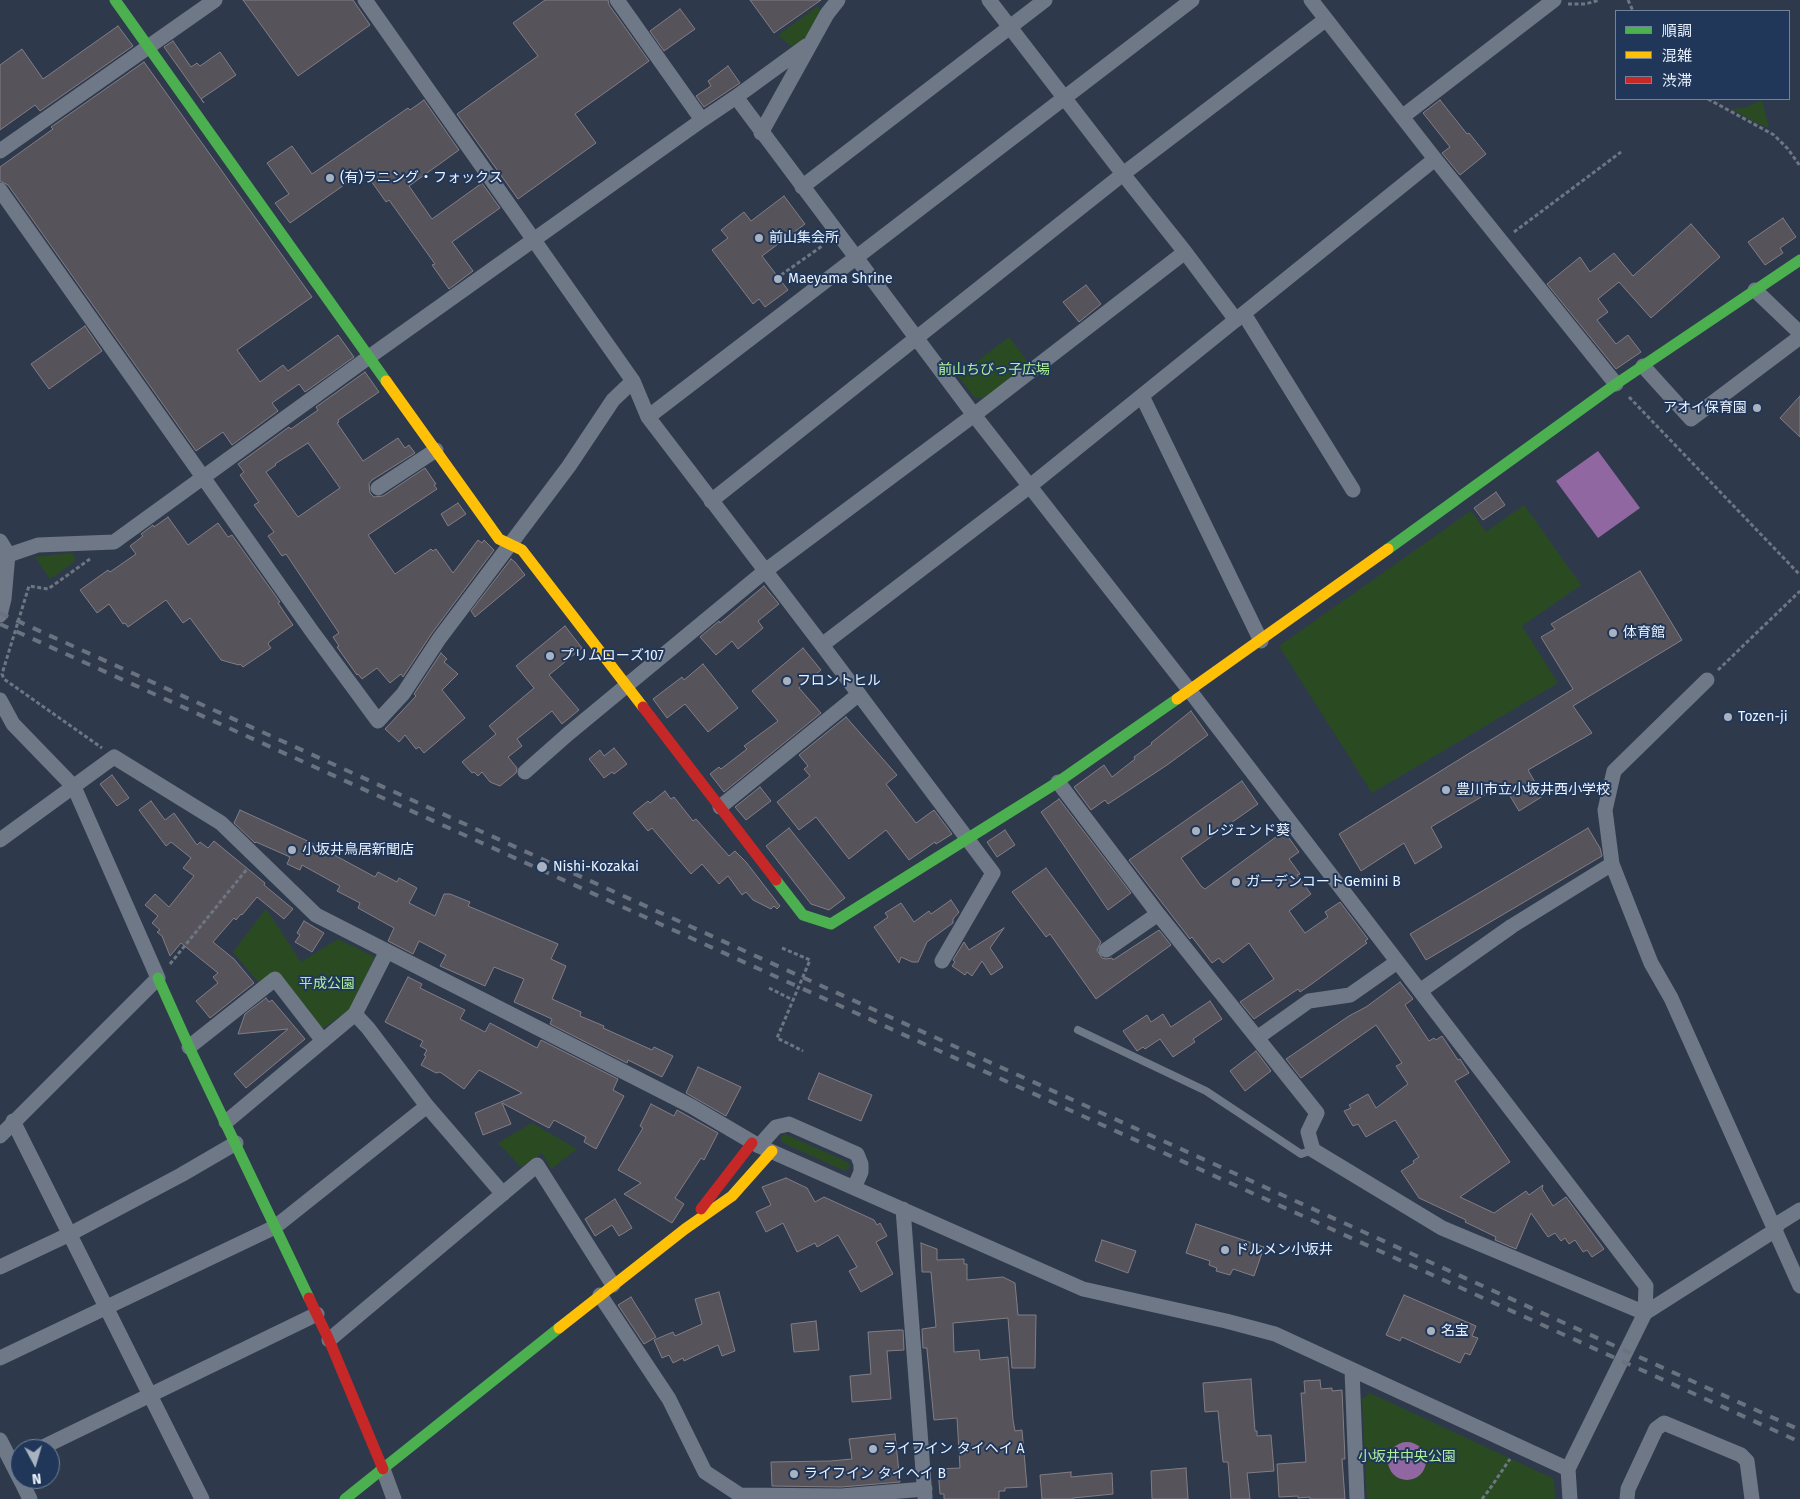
<!DOCTYPE html>
<html>
<head>
<meta charset="utf-8">
<style>
  body { margin:0 }
  #map { position:relative; width:1800px; height:1499px; overflow:hidden; background:#2e3a4c; font-family:"Fira Sans","Noto Sans JP",sans-serif }
  canvas { display:block }
  .legend { position:absolute; left:1615px; top:10px; width:175px; height:90px; box-sizing:border-box; background:#213759; border:1px solid #71829b; margin:0; padding:6px 9px; list-style:none; font-size:15px; color:#e9f2fe }
  .legend li { display:flex; align-items:center; gap:10px; height:25px }
  .legend b { width:25px; border:1px solid #71829b }
  .north { position:absolute; left:10px; top:1439px; width:50px; height:50px; box-sizing:border-box; background:#213759; border:1px solid #71829b; border-radius:50%; rotate:174deg; font-size:14px; font-weight:700; line-height:20px; text-align:center; color:#e9f2fe }
  .north::after { content:''; display:block; margin:auto; width:18px; height:22px; background:#a8b2c0; clip-path:polygon(50% 0,100% 100%,50% 72%,0 100%) }
</style>
</head>
<body>
<div id="map">
<canvas width="1800" height="1499"></canvas>
<ul class="legend">
<li><b style="height:6px;background:#4caf50"></b>順調</li>
<li><b style="height:6px;background:#ffc107"></b>混雑</li>
<li><b style="height:6px;background:#c62828"></b>渋滞</li>
</ul>
<div class="north">N</div>
</div>
<script>
const g = document.querySelector('canvas').getContext('2d');
g.lineJoin = 'round';
function fill(path, color) { g.fillStyle = color; g.fill(path, 'evenodd'); }
const poly = rows => new Path2D(rows.map(r => 'M' + r).join(''));
function strokePath(path, color, width, dash) { g.strokeStyle = color; g.lineWidth = width; g.lineCap = dash ? 'butt' : 'round'; g.setLineDash(dash || []); g.stroke(path); }
function drawText(font, color, halo, rows, align = 'center') {
  g.font = font + ' "Fira Sans","Noto Sans JP",sans-serif'; g.lineWidth = 4; g.setLineDash([]); g.textBaseline = 'middle'; g.strokeStyle = halo; g.fillStyle = color; for (const [text, x, y, turn = 0] of rows) {
    g.save(); g.translate(x, y); g.rotate((+turn || 0) * Math.PI / 180); g.textAlign = isNaN(turn) ? turn : align; if (halo) g.strokeText(text, 0, 0); g.fillText(text, 0, 0); g.restore();
  }
}
const green = poly([
  [818,6,822,15,812,33,792,47,778,35],
  [1762,100,1769,128,1757,123,1731,109,1744,108],
  [1009,337,1030,365,985,398,975,398,958,376],
  [1524,505,1581,585,1522,626,1558,683,1372,793,1279,646,1471,511,1486,532],
  [72,553,75,557,74,562,50,579,35,557],
  [266,909,301,962,338,939,375,957,350,1009,322,1029,276,971,260,984,233,952],
  [532,1123,577,1149,551,1169,542,1153,521,1167,498,1143],
  [785,1134,847,1162,849,1164,849,1168,847,1170,843,1170,783,1143,781,1140,781,1137],
  [1370,1393,1554,1479,1555,1499,1367,1499,1362,1399]
]);
const water = poly([
  [1598,451,1640,508,1598,538,1556,481],
  '1388 1461a19 19 0 1 1 38 0a19 19 0 1 1-38 0Z'
]);
const building = poly([
  [243,0,353,0,370,25,298,76,243,0],
  [545,0,608,0,609,5,649,61,575,114,596,143,518,199,457,114,538,56,513,23,545,0],
  [750,0,821,0,774,33,750,0],
  [680,9,695,29,664,51,650,31,680,9],
  [118,26,133,46,40,111,35,105,0,130,0,65,22,49,43,79,118,26],
  [173,41,191,67,197,63,200,66,220,52,236,75,201,99,204,103,164,47,173,41],
  [144,62,312,297,237,350,260,382,283,365,288,371,338,335,354,357,305,392,299,384,272,403,278,411,232,445,223,432,196,451,8,185,0,181,0,167,53,129,51,127,144,62],
  [728,66,740,83,704,107,696,96,711,86,708,81,728,66],
  [424,100,459,150,409,186,432,219,482,183,500,208,452,242,473,271,449,289,432,265,435,264,389,200,386,202,364,171,290,223,275,203,289,194,267,163,292,146,312,174,408,108,410,110,424,100],
  [1440,100,1467,134,1469,133,1486,154,1460,175,1442,153,1450,147,1423,113,1440,100],
  [784,196,805,224,762,256,788,290,765,307,759,299,753,304,712,250,728,238,721,230,744,212,751,221,784,196],
  [1783,218,1796,237,1780,248,1783,253,1765,265,1748,242,1783,218],
  [1691,224,1720,257,1651,318,1619,282,1598,299,1608,312,1597,320,1616,344,1628,335,1641,352,1616,369,1547,284,1580,257,1590,272,1614,253,1633,276,1691,224],
  [1086,285,1101,304,1079,322,1063,302,1086,285],
  [85,326,102,351,49,389,31,364,85,326],
  [365,372,379,392,338,420,339,422,337,423,363,461,398,438,405,448,409,445,415,453,372,480,369,484,370,493,374,497,383,496,425,468,436,484,434,485,437,489,368,535,395,574,431,549,433,551,436,549,453,573,478,540,482,543,484,540,494,550,432,633,403,677,401,674,390,683,377,668,362,679,358,674,357,675,337,647,339,646,333,637,339,633,286,554,282,556,268,536,274,532,254,505,259,502,240,475,244,472,238,464,289,427,291,429,318,410,316,407,365,372],
  [308,443,340,488,298,517,266,472,276,465,275,464,308,443],
  [1800,396,1800,437,1780,418,1800,396],
  [1496,492,1505,505,1483,520,1474,508,1496,492],
  [458,503,466,514,448,526,441,514,458,503],
  [168,517,188,545,218,523,228,537,232,535,280,602,278,603,293,625,269,642,268,644,271,648,243,667,240,664,239,665,221,660,190,618,183,623,166,600,128,627,125,623,123,624,109,604,97,613,80,590,108,570,110,572,136,554,130,546,143,536,141,534,153,525,154,527,168,517],
  [511,559,515,562,525,575,475,617,471,611,511,559],
  [1640,571,1682,640,1573,706,1592,733,1528,770,1543,796,1519,811,1503,784,1431,827,1442,847,1415,864,1404,843,1361,871,1339,834,1573,689,1541,637,1555,629,1551,624,1640,571],
  [764,586,779,604,758,621,763,628,738,649,732,641,716,655,700,637,719,621,720,623,764,586],
  [565,626,582,648,549,675,579,710,562,724,552,711,517,739,522,746,508,757,517,768,516,773,500,786,490,782,482,772,478,776,474,772,472,773,462,762,496,734,489,726,534,688,516,666,565,626],
  [803,648,821,670,799,688,821,713,724,792,710,774,719,767,721,769,747,749,744,746,778,721,752,691,803,648],
  [441,653,447,659,444,662,458,674,442,690,465,718,424,753,419,747,416,749,405,735,399,742,385,729,416,696,414,694,441,653],
  [703,664,738,708,708,732,685,704,667,718,653,699,682,677,684,680,703,664],
  [1191,711,1208,735,1167,765,1108,804,1105,800,1091,810,1074,787,1104,765,1112,777,1135,759,1134,757,1152,744,1151,743,1191,711],
  [846,717,897,775,886,784,916,823,934,810,952,834,936,844,935,842,909,860,886,830,849,859,816,817,799,830,777,802,810,776,804,769,808,766,799,755,846,717],
  [614,748,627,764,614,774,612,772,604,778,589,759,600,750,604,756,614,748],
  [112,775,129,798,117,806,100,784,112,775],
  [1242,781,1258,804,1181,858,1201,886,1205,889,1284,831,1299,852,1289,859,1300,874,1297,875,1311,894,1289,911,1305,933,1328,917,1325,912,1340,902,1368,939,1365,941,1367,943,1313,983,1300,992,1298,989,1254,1019,1240,1002,1274,979,1249,943,1223,963,1219,958,1212,963,1192,937,1190,939,1129,860,1242,781],
  [760,787,771,801,746,820,735,807,760,787],
  [665,791,671,799,674,797,693,821,696,819,729,856,735,851,746,862,780,906,777,909,774,906,771,909,753,900,746,892,742,895,728,876,719,884,702,864,691,874,652,828,648,831,633,813,648,801,650,803,665,791],
  [1059,799,1131,893,1108,910,1041,812,1059,799],
  [151,801,165,820,174,813,197,845,200,842,208,848,214,841,265,883,264,885,293,909,284,919,257,897,242,915,241,914,236,920,234,918,213,942,234,959,254,983,210,1018,196,1001,218,983,213,977,218,973,181,943,170,956,162,936,157,932,160,930,152,923,158,916,145,905,155,894,169,907,194,876,183,868,191,858,171,842,166,846,139,810,151,801],
  [240,810,314,844,375,877,378,872,397,882,399,878,417,888,409,903,435,916,444,894,450,894,470,902,468,906,558,944,551,959,566,966,552,999,581,1012,580,1016,604,1026,603,1028,652,1050,654,1047,673,1056,662,1077,628,1060,627,1063,550,1024,552,1019,514,1002,524,979,494,967,485,986,440,966,446,955,419,941,413,954,388,941,394,928,358,908,360,903,337,891,340,886,302,865,300,870,287,864,290,857,256,842,255,843,234,823,240,810],
  [789,828,845,898,829,910,811,904,766,846,789,828],
  [1588,828,1600,848,1602,856,1426,960,1410,934,1588,828],
  [1005,830,1015,845,997,857,987,842,1005,830],
  [1046,868,1101,942,1097,950,1102,958,1106,959,1112,958,1113,960,1159,930,1171,945,1096,999,1050,934,1046,937,1012,892,1046,868],
  [951,900,959,912,953,919,953,923,927,942,918,962,912,962,901,957,899,963,874,927,888,917,885,913,901,903,914,922,929,911,931,914,951,900],
  [304,921,324,933,312,952,295,942,300,935,297,933,304,921],
  [1004,928,990,948,1003,967,991,975,982,961,972,976,967,972,965,975,952,966,955,962,953,960,964,942,969,950,1004,928],
  [408,977,422,984,420,988,465,1010,460,1019,485,1032,490,1023,537,1048,541,1040,618,1079,613,1090,624,1096,596,1149,584,1142,586,1137,554,1120,549,1128,502,1103,511,1124,483,1135,475,1113,522,1093,479,1070,464,1089,440,1072,436,1073,421,1065,426,1056,424,1055,427,1050,420,1046,423,1041,385,1022,408,977],
  [1400,982,1413,999,1405,1005,1429,1041,1434,1038,1436,1040,1442,1036,1458,1060,1460,1059,1469,1073,1455,1081,1510,1162,1460,1197,1494,1213,1526,1191,1529,1195,1543,1185,1542,1189,1553,1206,1566,1197,1604,1249,1592,1257,1587,1250,1583,1252,1575,1240,1569,1244,1565,1238,1561,1241,1555,1233,1548,1237,1531,1213,1516,1249,1495,1240,1496,1237,1465,1222,1466,1220,1419,1198,1401,1171,1414,1163,1413,1161,1419,1157,1395,1120,1366,1137,1358,1124,1353,1126,1344,1111,1351,1108,1349,1105,1368,1094,1376,1108,1408,1084,1396,1066,1402,1063,1376,1025,1301,1078,1286,1059,1349,1016,1366,1007,1400,982],
  [266,998,269,1002,272,1000,305,1039,246,1088,234,1074,288,1029,238,1034,245,1014,266,998],
  [1210,1001,1222,1019,1193,1039,1195,1042,1173,1057,1160,1039,1145,1049,1143,1047,1137,1051,1123,1031,1147,1015,1151,1022,1163,1014,1171,1027,1210,1001],
  [1256,1051,1271,1071,1245,1091,1230,1071,1256,1051],
  [698,1067,741,1087,726,1116,686,1093,698,1067],
  [819,1073,872,1095,861,1121,808,1099,819,1073],
  [651,1104,674,1116,677,1110,718,1133,704,1160,701,1158,675,1198,684,1204,672,1223,624,1194,641,1183,618,1170,643,1128,640,1126,651,1104],
  [786,1178,807,1188,815,1202,824,1197,874,1220,877,1225,880,1223,887,1236,876,1242,893,1274,861,1292,849,1271,857,1267,838,1235,817,1247,815,1243,797,1252,783,1223,766,1232,756,1212,771,1205,762,1187,786,1178],
  [615,1199,632,1228,619,1236,612,1225,595,1236,585,1219,615,1199],
  [1196,1224,1264,1247,1254,1276,1233,1269,1230,1275,1216,1271,1217,1268,1209,1265,1210,1261,1186,1253,1196,1224],
  [1102,1240,1136,1251,1128,1273,1095,1261,1102,1240],
  [921,1243,937,1249,937,1260,964,1259,964,1264,967,1264,967,1280,1003,1277,1015,1283,1018,1315,1036,1315,1035,1368,1012,1368,1008,1318,953,1323,954,1352,979,1350,980,1360,1008,1357,1013,1420,1015,1431,1022,1430,1027,1487,1005,1488,1005,1491,999,1491,999,1499,944,1499,944,1494,940,1494,938,1469,960,1468,957,1418,934,1420,927,1350,927,1348,923,1348,922,1329,936,1327,931,1272,922,1272,921,1243],
  [719,1292,735,1351,722,1356,718,1345,684,1361,683,1358,673,1363,669,1355,662,1358,654,1340,673,1332,675,1336,702,1324,695,1299,719,1292],
  [1404,1295,1476,1326,1472,1336,1478,1338,1470,1355,1465,1353,1460,1363,1402,1337,1400,1341,1386,1335,1404,1295],
  [631,1297,656,1337,644,1344,618,1305,631,1297],
  [816,1321,819,1350,794,1352,791,1324,816,1321],
  [899,1330,903,1330,904,1350,887,1351,891,1399,852,1402,850,1376,871,1374,868,1332,899,1330],
  [1251,1379,1255,1431,1257,1431,1257,1436,1271,1435,1274,1471,1247,1473,1250,1499,1231,1499,1228,1462,1223,1462,1218,1411,1205,1412,1203,1383,1251,1379],
  [1320,1380,1321,1389,1332,1388,1332,1391,1342,1390,1345,1459,1342,1459,1345,1499,1310,1499,1310,1497,1298,1498,1298,1496,1279,1497,1277,1464,1306,1462,1301,1393,1305,1393,1304,1381,1320,1380],
  [895,1434,900,1482,841,1487,772,1486,771,1462,830,1461,852,1459,849,1439,895,1434],
  [1186,1468,1188,1499,1152,1499,1151,1471,1186,1468],
  [1071,1472,1071,1477,1112,1473,1113,1494,1073,1498,1073,1499,1042,1499,1040,1475,1071,1472]
]);
const path = poly([
  [1628,0,1633,11],
  [1568,4,1585,4,1600,0],
  [1708,99,1774,135,1788,149,1800,166],
  [1514,232,1621,152],
  [781,275,822,246],
  [1629,397,1800,575],
  [90,559,48,589,29,586,2,674,4,679,102,748],
  [1718,670,1800,591],
  [782,948,810,960,777,1038,803,1051],
  [170,964,247,869],
  [769,988,793,1000],
  [1482,1499,1489,1490,1510,1459]
]);
const lane = poly([
  [1078,1030,1206,1091,1301,1154,1313,1150]
]);
const street = poly([
  [365,0,633,381,648,417,822,645,993,873,942,961],
  [617,0,702,120,736,97,974,415,1190,691,1646,1286,1645,1313,1568,1469,1570,1499],
  [989,0,1123,174,1185,252,1236,320],
  [1311,0,1435,159,1616,384],
  [736,97,806,46],
  [1402,117,1554,0],
  [761,133,827,14,838,0],
  [0,151,215,0],
  [802,187,1045,0],
  [0,190,311,630,378,721,403,694,439,639,569,466,613,400,633,381],
  [1755,290,1800,333],
  [1244,314,1353,490],
  [1643,366,1691,419,1800,337],
  [1142,396,1261,641],
  [648,417,1192,0],
  [378,488,436,450],
  [711,501,1123,174,1325,20],
  [0,541,8,554,4,599,0,615],
  [0,558,38,545,114,542,369,357,702,120],
  [822,645,1030,486,1435,159],
  [1707,680,1614,771,1605,810,1612,864,1651,963,1671,998,1800,1286],
  [0,700,13,724,74,787,158,978,0,1136],
  [525,772,568,734,765,571,974,415,1185,252],
  [1058,782,1158,914,1317,1113,1308,1132,1313,1150,1442,1228,1645,1313,1774,1231,1779,1223,1800,1210],
  [720,807,859,694],
  [0,840,114,757,221,823,316,915,691,1106,759,1146,1083,1289,1226,1321,1275,1334,1568,1469],
  [1106,950,1158,914],
  [1420,991,1512,926,1612,864],
  [355,1014,387,951],
  [1257,1038,1309,1001,1350,995,1397,962],
  [189,1047,275,979,323,1041],
  [13,1121,202,1499],
  [226,1122,355,1014,368,1028,427,1106,503,1194],
  [759,1146,776,1127,789,1124,857,1154,861,1164,861,1172,854,1188],
  [903,1209,925,1497],
  [0,1267,70,1234,181,1175,236,1143],
  [600,1295,669,1399,705,1472,740,1495,841,1496,925,1489],
  [329,1340,537,1165,613,1285],
  [0,1358,275,1227,427,1106],
  [1352,1370,1357,1499],
  [0,1440,20,1479],
  [39,1449,317,1314],
  [383,1469,394,1499],
  [20,1479,30,1499],
  [1627,1499,1628,1489,1656,1429,1664,1423,1741,1455,1747,1461,1752,1499]
]);
const fast = poly([
  [115,0,386,381],
  [1388,549,1616,384,1800,260],
  [776,880,803,915,831,924,1058,782,1177,699],
  [158,978,189,1047,309,1298],
  [345,1499,559,1328]
]);
const slow = poly([
  [386,381,499,539,522,550,643,707],
  [1177,699,1388,549],
  [559,1328,685,1229,732,1196,772,1151]
]);
const jam = poly([
  [643,707,776,880],
  [701,1209,752,1143],
  [309,1298,329,1340,383,1469]
]);
const rail = poly([
  [0,613,1800,1430],
  [0,624,1800,1442]
]);
const markers = [
  [330,178,5,"#a8b2c0"],
  [759,238,5,"#a8b2c0"],
  [778,279,5,"#a8b2c0"],
  [1757,408,5,"#a8b2c0"],
  [1613,633,5,"#a8b2c0"],
  [550,656,5,"#a8b2c0"],
  [787,681,5,"#a8b2c0"],
  [1728,717,5,"#a8b2c0"],
  [1446,790,5,"#a8b2c0"],
  [1196,831,5,"#a8b2c0"],
  [292,850,5,"#a8b2c0"],
  [542,867,6,"#a8b2c0"],
  [1236,882,5,"#a8b2c0"],
  [1225,1250,5,"#a8b2c0"],
  [1431,1331,5,"#a8b2c0"],
  [873,1449,5,"#a8b2c0"],
  [794,1474,5,"#a8b2c0"]
];
const poiNames = [
  ["(有)ラニング・フォックス",340,178],
  ["前山集会所",769,238],
  ["Maeyama Shrine",788,279],
  ["アオイ保育園",1747,408,"right"],
  ["体育館",1623,633],
  ["プリムローズ107",560,656],
  ["フロントヒル",797,681],
  ["Tozen-ji",1738,717],
  ["豊川市立小坂井西小学校",1456,790],
  ["レジェンド葵",1206,831],
  ["小坂井鳥居新聞店",302,850],
  ["Nishi-Kozakai",553,867],
  ["ガーデンコートGemini B",1246,882],
  ["ドルメン小坂井",1235,1250],
  ["名宝",1441,1331],
  ["ライフイン タイヘイ A",883,1449],
  ["ライフイン タイヘイ B",804,1474]
];
const parkNames = [
  ["前山ちびっ子広場",994,370],
  ["平成公園",327,984],
  ["小坂井中央公園",1407,1457]
];
fill(green, '#2a4b22');
fill(water, '#9067a0');
fill(building, '#57535b');
strokePath(building, '#827d85', 1);
strokePath(path, '#6e7683', 3, [4, 2.5]);
strokePath(lane, '#6f7887', 8);
strokePath(street, '#6f7887', 15);
strokePath(fast, '#4caf50', 11);
strokePath(slow, '#ffc107', 11);
strokePath(jam, '#c62828', 11);
strokePath(rail, '#6a727f', 4, [9, 9]);
for (const [x, y, r, color] of markers) { const dot = new Path2D(); dot.arc(x, y, r, 0, 2 * Math.PI); g.fillStyle = color; g.fill(dot); strokePath(dot, '#213759', 2); }
drawText('14px', '#e9f2fe', '#213759', poiNames, 'left');
drawText('14px', '#aef199', '#213759', parkNames);
</script>
</body>
</html>
